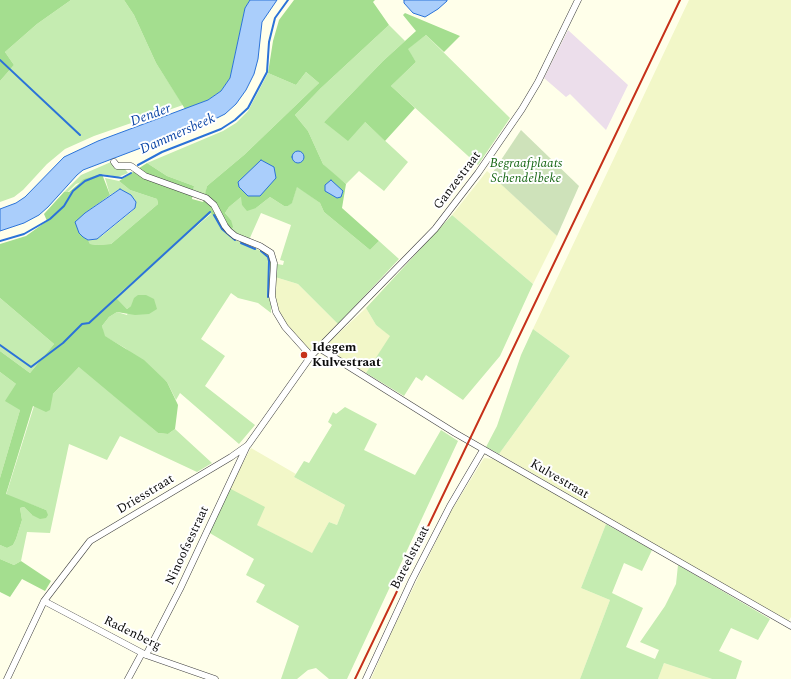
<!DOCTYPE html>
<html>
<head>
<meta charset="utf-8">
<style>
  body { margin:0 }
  canvas { display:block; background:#ffffea }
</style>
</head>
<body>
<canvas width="791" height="679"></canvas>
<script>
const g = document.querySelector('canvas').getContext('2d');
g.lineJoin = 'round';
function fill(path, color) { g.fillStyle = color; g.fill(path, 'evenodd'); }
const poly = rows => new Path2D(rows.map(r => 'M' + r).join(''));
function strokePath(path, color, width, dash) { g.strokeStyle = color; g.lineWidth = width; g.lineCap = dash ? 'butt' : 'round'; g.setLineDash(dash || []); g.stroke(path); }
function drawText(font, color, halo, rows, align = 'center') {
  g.font = font + ' Spectral,serif'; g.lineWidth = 4; g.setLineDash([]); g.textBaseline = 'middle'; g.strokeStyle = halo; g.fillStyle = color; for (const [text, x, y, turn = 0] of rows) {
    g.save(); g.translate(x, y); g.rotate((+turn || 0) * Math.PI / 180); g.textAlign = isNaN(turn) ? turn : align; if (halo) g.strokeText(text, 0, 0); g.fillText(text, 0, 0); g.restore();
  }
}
const industrial = poly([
  [568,30,628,85,606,130,570,94,566,97,544,78]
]);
const farmland = poly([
  [689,0,791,0,791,617,788,622,499,454,570,356,533,329],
  [487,171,557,236,533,284,452,215],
  [275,277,298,284,338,324,312,352,291,331,275,304],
  [366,308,376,325,391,336,366,373,328,350,327,347,327,344],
  [251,448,296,474,294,477,345,505,337,525,329,522,312,554,257,525,229,488],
  [484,458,493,459,500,462,541,484,606,524,581,588,610,600,580,679,371,679,393,629,450,513],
  [664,663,712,679,658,679]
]);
const green = poly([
  [71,0,124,0,134,15,156,63,183,105,94,136,65,149,47,164,23,190,14,197,0,202,0,81,14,65,5,52,37,24],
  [389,25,405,41,383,61,324,122,365,122,408,162,384,191,359,171,346,184,336,176,323,164,308,131,295,115,321,88],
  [426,35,510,118,478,165,391,86,416,62,407,49],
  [306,72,319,83,244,155,207,186,205,196,193,193,194,186,167,176,147,163,223,131,236,123,248,111,268,73,296,85],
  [111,162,117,168,125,169,128,173,118,177,102,174,76,184,68,192,64,192,81,175],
  [105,178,119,181,130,190,157,199,158,204,111,244,97,245,90,244,88,240,97,239,103,235,131,212,135,208,136,202,120,189,110,195],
  [297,186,320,203,324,212,370,250,379,241,399,259,338,324,298,284,275,277,277,264,283,265,284,261,280,260,291,225,261,213,249,240,230,231,231,220,225,213,229,207,242,196,242,205,256,208,270,197,284,206,288,206,292,202],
  [212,213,231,238,268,254,271,263,271,313,258,303,238,298,231,293,201,339,225,356,205,386,255,425,239,444,180,393,176,400,167,382,125,348,104,336,102,326,109,317,117,312,127,315,131,306,127,309,114,297],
  [452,215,533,284,500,356,463,400,426,375,422,381,416,377,404,396,366,373,390,336,376,325,366,308],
  [0,298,54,344,30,373,0,351],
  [533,329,570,356,499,454,486,447,497,426,521,355],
  [80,366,158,433,168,434,175,429,212,463,197,472,120,436,107,460,69,444,50,533,27,532,21,561,14,565,0,559,0,545,7,548,13,545,16,539,22,520,20,508,24,507,32,515,46,510,6,495,34,406,53,394],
  [0,372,16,384,20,410,0,478],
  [345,407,377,424,364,450,415,475,441,430,458,441,347,679,329,679,316,668,308,670,297,679,281,679,299,626,256,602,265,585,246,575,254,559,208,532,229,488,265,507,257,525,312,553,329,522,337,525,345,505,294,477,304,461,309,463,332,425,328,422,333,412,336,414],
  [606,524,652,550,642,571,624,563,612,593,643,608,626,647,655,659,659,650,640,642,665,606,676,584,678,565,770,619,758,640,731,628,719,651,742,661,736,679,712,679,664,663,658,679,580,679,610,600,581,588]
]);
const forest = poly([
  [0,0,71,0,37,24,5,52,14,65,0,81],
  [124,0,250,0,245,8,230,78,221,91,208,100,185,109,156,63,134,15],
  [294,0,375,0,373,2,389,25,321,88,295,115,308,131,323,164,346,184,342,208,379,241,370,250,324,212,320,203,297,187,292,203,288,206,284,206,270,197,256,208,247,211,242,205,241,197,229,207,225,213,231,220,233,227,230,231,225,232,211,213,115,297,127,309,131,306,134,298,138,295,146,295,154,299,157,309,149,314,135,315,117,312,109,317,102,326,105,336,144,360,167,382,178,405,175,429,168,434,158,433,79,367,53,394,50,410,46,412,33,406,6,494,46,510,48,515,46,518,40,519,32,515,24,507,20,508,22,520,16,539,13,545,7,548,0,545,0,478,20,410,5,401,16,384,0,372,0,351,30,373,54,344,0,298,0,244,26,236,47,221,44,214,64,192,69,192,84,179,102,174,110,195,85,213,83,237,88,240,90,244,97,245,111,244,158,204,157,199,130,190,119,181,147,163,167,176,194,186,192,199,203,202,207,186,244,155,319,83,306,72,296,85,268,73,273,41,279,20],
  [405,13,460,36,444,52,426,35,408,49,416,62,391,86,415,108,385,141,365,122,348,141,324,122,383,61,416,31,403,15],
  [0,559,14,565,21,561,51,581,45,591,22,579,10,597,0,592]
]);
const cemetery = poly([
  [521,130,579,186,557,236,491,175]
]);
const water = poly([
  [250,0,277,0,262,22,258,59,254,74,246,90,236,104,225,114,209,122,83,170,77,175,48,207,39,215,24,223,0,231,0,209,16,203,25,197,64,157,98,141,208,100,221,91,230,78,245,8,250,0],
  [404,0,447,0,447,1,438,9,425,17,413,13,404,3,404,0],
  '292 157a6 6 0 1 1 12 0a6 6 0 1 1-12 0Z',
  [261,160,274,167,276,178,260,196,248,196,239,187,238,182,261,160],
  [331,180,343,191,341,197,337,198,325,191,325,185,331,180],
  [120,189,131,195,136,202,135,208,97,239,88,240,83,237,79,233,75,222,85,213,120,189]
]);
const stream = poly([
  [0,60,80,135],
  [138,165,162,152,221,129,235,120,248,108,267,72,269,42,275,18,288,0],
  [214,215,222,229,235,240],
  [0,241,24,234,50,219,64,206,73,191,85,181,100,175,122,178,131,173],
  [241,243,255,249],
  [261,251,268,257,269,261,268,297],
  [0,345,31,367,63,343,82,324,89,323,210,212]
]);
const minor = poly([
  [114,162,117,166,131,166,145,176,206,198,214,205,225,226,229,231,235,236,260,246,271,253,274,263,272,296,276,312,285,327,311,356],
  [319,348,455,433,791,626],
  [44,601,146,655,215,679],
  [146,655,180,589,247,446],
  [7,679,44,601,90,541,231,457,248,445,311,356,435,229,478,173,522,109,538,82,578,0],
  [128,679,142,653],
  [366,679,412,580,450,506,483,450]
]);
const rail = poly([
  [355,679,680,0]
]);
const markers = [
  [304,355,4,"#c63119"]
];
const parkNames = [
  ["Begraafplaats",526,164],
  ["Schendelbeke",526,179]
];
const streetNames = [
  ["Ganzestraat",458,181,-53],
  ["Kulvestraat",559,480,30],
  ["Driesstraat",146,495,-31],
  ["Ninoofsestraat",188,546,-65],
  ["Bareelstraat",411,558,-63],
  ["Radenberg",132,634,26]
];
const poiNames = [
  ["Idegem",312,348],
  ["Kulvestraat",312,363]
];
const waterNames = [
  ["Dender",151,116,-20],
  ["Dammersbeek",178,135,-24]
];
fill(industrial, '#ecdeeb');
fill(farmland, '#f2f7c8');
fill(green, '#c5ecb1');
fill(forest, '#a4de8f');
fill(cemetery, '#cee2ba');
fill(water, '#aacefb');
strokePath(water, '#2b73d8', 1);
strokePath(stream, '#2b73d8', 2);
strokePath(minor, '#3e3e3e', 7);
strokePath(minor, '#fff', 6);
strokePath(rail, '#c63119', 2);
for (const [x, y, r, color] of markers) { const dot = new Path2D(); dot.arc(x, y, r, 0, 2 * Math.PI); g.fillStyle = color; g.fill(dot); strokePath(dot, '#fff', 1.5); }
drawText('italic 13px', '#196817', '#fff', parkNames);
drawText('13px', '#0b0b0b', '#fff', streetNames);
drawText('bold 13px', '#0b0b0b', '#fff', poiNames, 'left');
drawText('italic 14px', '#0c46a6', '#fff', waterNames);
</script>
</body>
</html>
